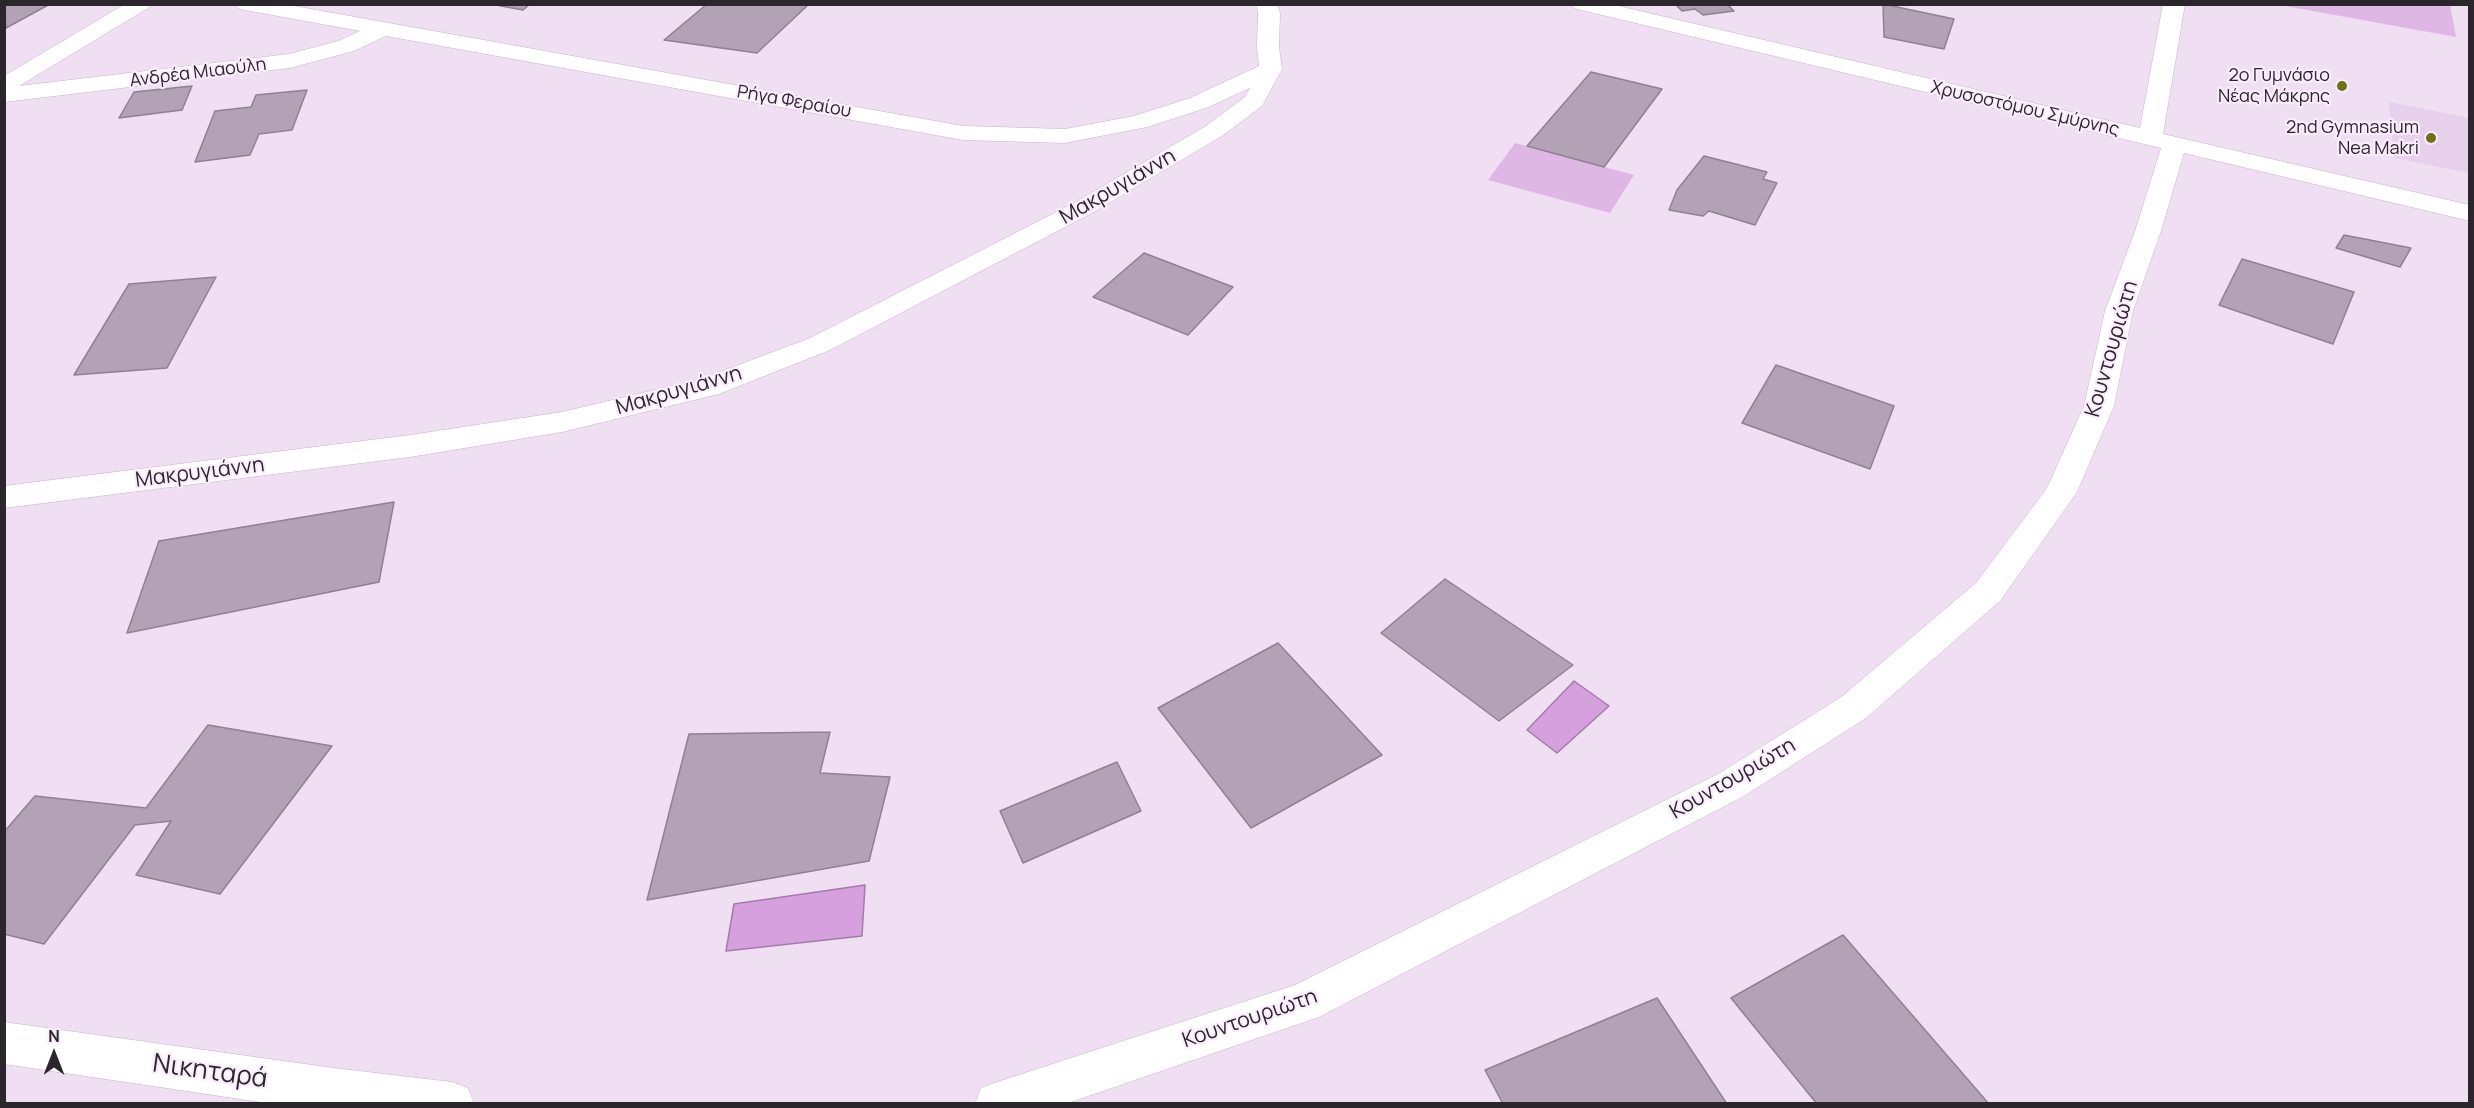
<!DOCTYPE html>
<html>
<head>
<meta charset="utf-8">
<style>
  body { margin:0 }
  #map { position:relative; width:2474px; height:1108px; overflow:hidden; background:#f0def3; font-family:Manrope,sans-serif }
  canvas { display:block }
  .frame { position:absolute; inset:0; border:6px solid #2b252c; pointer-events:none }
  .north { position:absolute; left:24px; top:1024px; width:60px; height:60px; -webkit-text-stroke:4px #fbecfd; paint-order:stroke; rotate:0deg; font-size:16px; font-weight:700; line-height:24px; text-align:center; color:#2b252c }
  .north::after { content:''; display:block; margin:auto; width:21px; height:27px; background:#2b252c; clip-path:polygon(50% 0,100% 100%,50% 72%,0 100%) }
</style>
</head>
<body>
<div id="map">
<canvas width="2474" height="1108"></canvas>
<div class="frame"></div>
<div class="north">N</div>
</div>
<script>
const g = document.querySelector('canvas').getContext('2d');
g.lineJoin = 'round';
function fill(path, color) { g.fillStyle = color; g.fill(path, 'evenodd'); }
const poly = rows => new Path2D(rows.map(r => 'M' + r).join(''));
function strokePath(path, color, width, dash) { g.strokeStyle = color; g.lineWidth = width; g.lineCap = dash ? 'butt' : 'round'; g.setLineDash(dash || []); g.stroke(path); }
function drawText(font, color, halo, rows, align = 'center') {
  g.font = font + ' Manrope,sans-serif'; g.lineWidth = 4.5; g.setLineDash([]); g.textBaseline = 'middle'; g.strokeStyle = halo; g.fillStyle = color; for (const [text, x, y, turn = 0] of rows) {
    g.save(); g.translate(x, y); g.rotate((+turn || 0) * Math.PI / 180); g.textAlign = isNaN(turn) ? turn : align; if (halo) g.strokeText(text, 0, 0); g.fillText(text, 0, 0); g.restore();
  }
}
const built = poly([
  [2389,102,2469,118,2469,173,2394,158]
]);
const green = poly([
  [2280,5,2450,5,2456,37],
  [1515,143,1634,175,1610,213,1488,180]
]);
const water = poly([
  [1574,681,1609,706,1557,753,1527,730,1574,681],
  [865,885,862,936,726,951,734,904,865,885]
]);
const building = poly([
  [4,4,50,4,6,28,4,4],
  [490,4,530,4,523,10,490,4],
  [707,4,807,4,808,5,757,53,664,40,707,4],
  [1675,4,1727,4,1734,11,1703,15,1695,9,1682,11,1675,4],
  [1883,4,1954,19,1944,49,1884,37,1883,4],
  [1591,72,1662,89,1604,167,1527,146,1591,72],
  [192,86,182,110,119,118,134,92,192,86],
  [307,90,292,130,259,134,250,155,195,162,215,111,251,107,256,95,307,90],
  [1704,156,1767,172,1763,179,1777,183,1755,225,1709,211,1703,216,1669,210,1677,190,1704,156],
  [2344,235,2411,248,2400,267,2336,248,2344,235],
  [1144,253,1233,287,1188,335,1093,297,1144,253],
  [2242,259,2354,292,2333,344,2219,305,2242,259],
  [216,277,167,368,74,375,129,284,216,277],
  [1776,365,1894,406,1870,469,1742,423,1776,365],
  [394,502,379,582,127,633,159,541,394,502],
  [1445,579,1573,665,1499,721,1381,633,1445,579],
  [1278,643,1382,755,1251,828,1158,708,1278,643],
  [208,725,332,746,220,894,136,875,171,821,135,825,44,944,4,934,4,832,35,796,146,808,208,725],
  [830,732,820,773,890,777,869,861,647,900,689,734,830,732],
  [1117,762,1141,811,1023,863,1000,811,1117,762],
  [1843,935,1989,1104,1817,1104,1731,998,1843,935],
  [1657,998,1727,1104,1503,1104,1485,1070,1657,998]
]);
const minor = poly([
  [125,4,151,4,148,8,19,86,289,54,338,41,360,31,245,10,238,8,235,4,283,4,963,126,1065,129,1134,116,1190,98,1259,66,1257,47,1258,13,1256,4,1277,4,1280,13,1279,47,1282,69,1262,106,1222,136,1092,213,830,350,719,394,562,432,410,457,4,508,4,486,410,435,562,412,701,379,810,338,1074,203,1206,126,1245,97,1250,88,1206,108,1147,127,1065,143,963,140,386,36,354,51,290,68,4,102,4,76,125,4],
  [1571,4,1610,4,2140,128,2163,4,2185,4,2163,134,2470,205,2470,221,2184,153,2161,231,2133,311,2114,406,2077,492,2000,601,1866,718,1744,796,1319,1017,1065,1104,975,1104,981,1088,997,1082,1295,985,1718,774,1840,698,1976,583,2047,488,2084,406,2105,311,2135,231,2161,148,1581,10,1574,8,1571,4],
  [4,1022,334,1068,452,1082,468,1088,474,1104,274,1104,4,1064,4,1022]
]);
const markers = [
  [2342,86,6,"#6e7116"],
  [2431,138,6,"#6e7116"]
];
const farStreetnames = [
  ["Ανδρέα Μιαούλη",198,73,-7],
  ["Ρήγα Φεραίου",794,102,10],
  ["Χρυσοστόμου Σμύρνης",2025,109,13]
];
const farPoinames = [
  ["2ο Γυμνάσιο",2330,76],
  ["Νέας Μάκρης",2330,97],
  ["2nd Gymnasium",2419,128],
  ["Nea Makri",2419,149]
];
const streetNames = [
  ["Μακρυγιάννη",1118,187,-30],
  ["Κουντουριώτη",2112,349,-74],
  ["Μακρυγιάννη",679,391,-16],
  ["Μακρυγιάννη",200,473,-7],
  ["Κουντουριώτη",1733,779,-30],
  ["Κουντουριώτη",1250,1019,-19]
];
const nearStreetnames = [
  ["Νικηταρά",210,1072,8]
];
fill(built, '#e7d0eb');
fill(green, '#deb7e5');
fill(water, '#d6a0df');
strokePath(water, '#a37ba9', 1.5);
fill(building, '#b3a2b6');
strokePath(building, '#908093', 1.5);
strokePath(minor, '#c5b4c8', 1);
fill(minor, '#fff');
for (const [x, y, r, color] of markers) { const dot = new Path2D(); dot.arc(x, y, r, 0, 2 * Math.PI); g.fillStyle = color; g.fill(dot); strokePath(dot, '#fbecfd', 2); }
drawText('18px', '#2b252c', '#fbecfd', farStreetnames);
drawText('18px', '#2b252c', '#fbecfd', farPoinames, 'right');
drawText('21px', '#2b252c', '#fbecfd', streetNames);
drawText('26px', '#2b252c', '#fbecfd', nearStreetnames);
</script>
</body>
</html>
